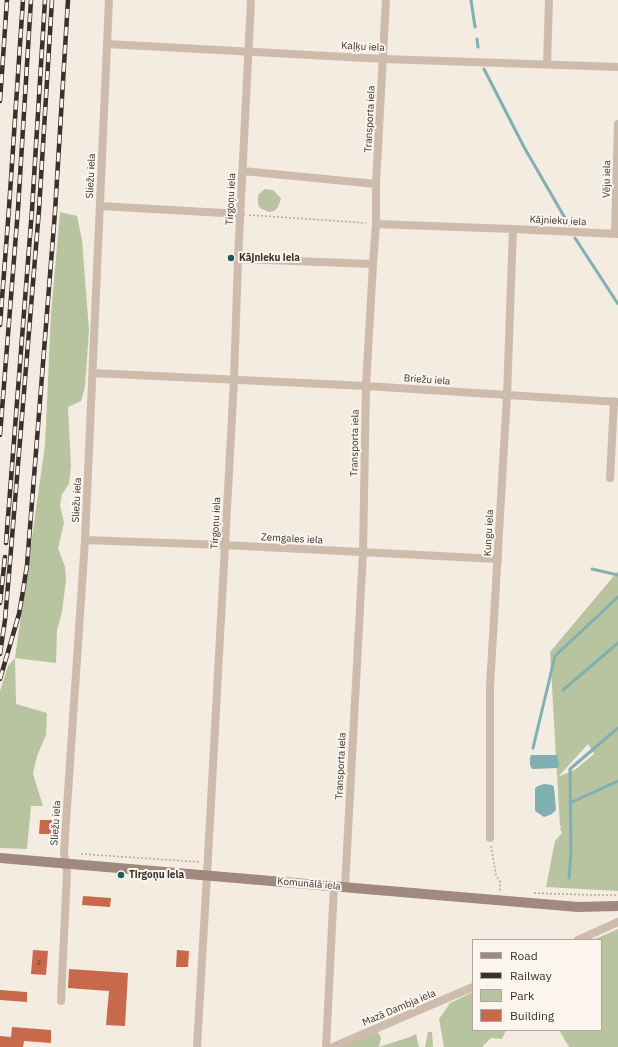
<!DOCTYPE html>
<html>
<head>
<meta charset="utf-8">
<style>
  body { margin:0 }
  #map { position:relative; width:618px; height:1047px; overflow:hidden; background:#f4ebe1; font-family:"IBM Plex Sans",sans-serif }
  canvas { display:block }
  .legend { position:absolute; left:472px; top:939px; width:130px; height:92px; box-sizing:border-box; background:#fbf5ee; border:1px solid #aea6a0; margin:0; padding:5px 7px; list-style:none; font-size:12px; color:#3b302b }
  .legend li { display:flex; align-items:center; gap:8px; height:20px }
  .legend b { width:20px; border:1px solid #aea6a0 }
</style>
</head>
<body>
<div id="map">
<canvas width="618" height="1047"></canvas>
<ul class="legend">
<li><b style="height:5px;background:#a18a7d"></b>Road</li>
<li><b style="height:5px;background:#3b302b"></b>Railway</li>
<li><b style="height:11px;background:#b8c4a0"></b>Park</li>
<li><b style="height:11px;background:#c8694b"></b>Building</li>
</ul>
</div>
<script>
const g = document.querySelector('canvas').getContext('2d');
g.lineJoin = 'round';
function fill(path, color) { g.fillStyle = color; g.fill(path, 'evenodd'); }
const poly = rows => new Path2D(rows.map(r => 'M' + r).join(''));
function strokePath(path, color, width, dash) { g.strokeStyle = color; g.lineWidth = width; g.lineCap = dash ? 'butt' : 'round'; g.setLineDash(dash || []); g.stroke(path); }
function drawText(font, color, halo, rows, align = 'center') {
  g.font = font + ' "IBM Plex Sans",sans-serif'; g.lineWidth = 4; g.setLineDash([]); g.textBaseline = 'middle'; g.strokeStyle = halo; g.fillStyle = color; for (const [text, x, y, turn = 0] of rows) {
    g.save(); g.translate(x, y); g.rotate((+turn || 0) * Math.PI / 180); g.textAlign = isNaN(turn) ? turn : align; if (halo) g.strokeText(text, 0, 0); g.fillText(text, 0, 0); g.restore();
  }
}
const green = poly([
  [265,189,273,190,279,196,281,199,278,207,274,211,269,212,260,208,258,204,258,197,259,194],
  [60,212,77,216,82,240,89,330,85,387,81,401,68,407,71,466,69,484,62,494,60,505,64,523,58,548,65,567,66,580,62,612,57,630,56,663,15,658,16,704,47,713,46,735,37,756,33,774,43,806,31,806,27,849,0,848,0,691,8,666,15,658,45,445,51,314],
  [618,571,618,891,546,887,555,841,562,833,560,829,562,824,560,827,550,652],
  [588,744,594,754,576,769,558,777],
  [618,929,618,1047,569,1047,559,1030,601,1030,601,940,593,940],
  [473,992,473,1030,506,1030,502,1039,491,1038,482,1047,444,1047,439,1019,450,1003],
  [378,1032,381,1038,379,1047,410,1037,416,1034,419,1047,341,1047],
  [428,1032,432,1032,433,1047,425,1047]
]);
const water = poly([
  [531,755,557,755,559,764,558,768,532,769,530,765,530,758],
  [544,784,552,785,554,787,556,810,552,814,544,817,535,811,535,788,538,786]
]);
const stream = poly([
  [471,0,475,27],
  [477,39,478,47],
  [484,69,524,147,569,225],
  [575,238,618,304],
  [592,569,618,575],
  [563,690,618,643],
  [533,748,555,656,618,597],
  [570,803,618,781],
  [569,878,571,851,570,769,618,728]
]);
const building = poly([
  [40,820,52,820,51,834,39,834],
  [83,896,111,898,110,907,82,905],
  [33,950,48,951,46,975,31,974],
  [177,950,189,951,188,967,176,967],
  [69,969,128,973,125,1026,106,1025,109,991,68,988],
  [0,990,27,992,27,1002,0,1000],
  [12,1027,51,1030,51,1043,24,1041,23,1047,0,1047,0,1036,11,1037]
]);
const path = poly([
  [249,215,366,223],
  [491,846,496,875,500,882,500,891],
  [82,855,82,854,199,862],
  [534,893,590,895,618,895]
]);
const street = poly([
  [107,44,384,59,618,67],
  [547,65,549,0],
  [243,171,376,184],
  [100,206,241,214],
  [376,224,513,229,618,234],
  [615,234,618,124],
  [238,259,373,264],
  [93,373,366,386,618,402],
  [610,478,614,401],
  [85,540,224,545,498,559],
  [490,838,490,687,507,395,513,229],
  [345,887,363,552,366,386,373,264,376,224,376,184,386,0],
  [578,940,618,922],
  [61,1001,67,872,64,852,85,540,109,0],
  [197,1047,207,875,234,380,238,259,251,0],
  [326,1047,334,886],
  [333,1047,473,987]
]);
const secondary = poly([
  [0,858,578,907,618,906]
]);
const rail = poly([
  [0,101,7,0],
  [0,325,9,208,23,0],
  [0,435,18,209,31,0],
  [6,543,32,210,45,0],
  [0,603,5,557],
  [0,654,5,620,10,562,39,210,52,0],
  [0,679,19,614,23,591,27,565,55,212,68,0]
]);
const markers = [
  [231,258,4,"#1f5a5e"],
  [121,875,4,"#1f5a5e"]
];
const numberNames = [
  ["3",39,963]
];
const streetNames = [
  ["Kaļķu iela",363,47,3],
  ["Transporta iela",370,119,-87],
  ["Sliežu iela",91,176,-87],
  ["Vēju iela",607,179,-89],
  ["Tirgoņu iela",231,199,-87],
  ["Kājnieku iela",558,221,3],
  ["Briežu iela",427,380,4],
  ["Transporta iela",355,443,-89],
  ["Sliežu iela",77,500,-87],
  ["Tirgoņu iela",216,523,-87],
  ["Kungu iela",489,533,-87],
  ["Zemgales iela",292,539,3],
  ["Transporta iela",341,766,-87],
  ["Sliežu iela",56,823,-86],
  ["Komunālā iela",309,884,5],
  ["Mazā Dambja iela",399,1008,-23]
];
const poiNames = [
  ["Kājnieku iela",239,258],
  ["Tirgoņu iela",129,875]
];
fill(green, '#b8c4a0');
fill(water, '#7fb0b2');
strokePath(stream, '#7fb0b2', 3);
fill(building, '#c8694b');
strokePath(path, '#b9a596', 1.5, [2, 2]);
strokePath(street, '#cdbbac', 8);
strokePath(secondary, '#a18a7d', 10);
strokePath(rail, '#3b302b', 4.5);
strokePath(rail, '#fbf5ee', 3, [9]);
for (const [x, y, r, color] of markers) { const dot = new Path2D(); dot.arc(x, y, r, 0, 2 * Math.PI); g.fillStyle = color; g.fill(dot); strokePath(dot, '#fbf5ee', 1.5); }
drawText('8px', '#5e3e33', null, numberNames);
drawText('10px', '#3b302b', '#fbf5ee', streetNames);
drawText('bold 10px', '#3b302b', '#fbf5ee', poiNames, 'left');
</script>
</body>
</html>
